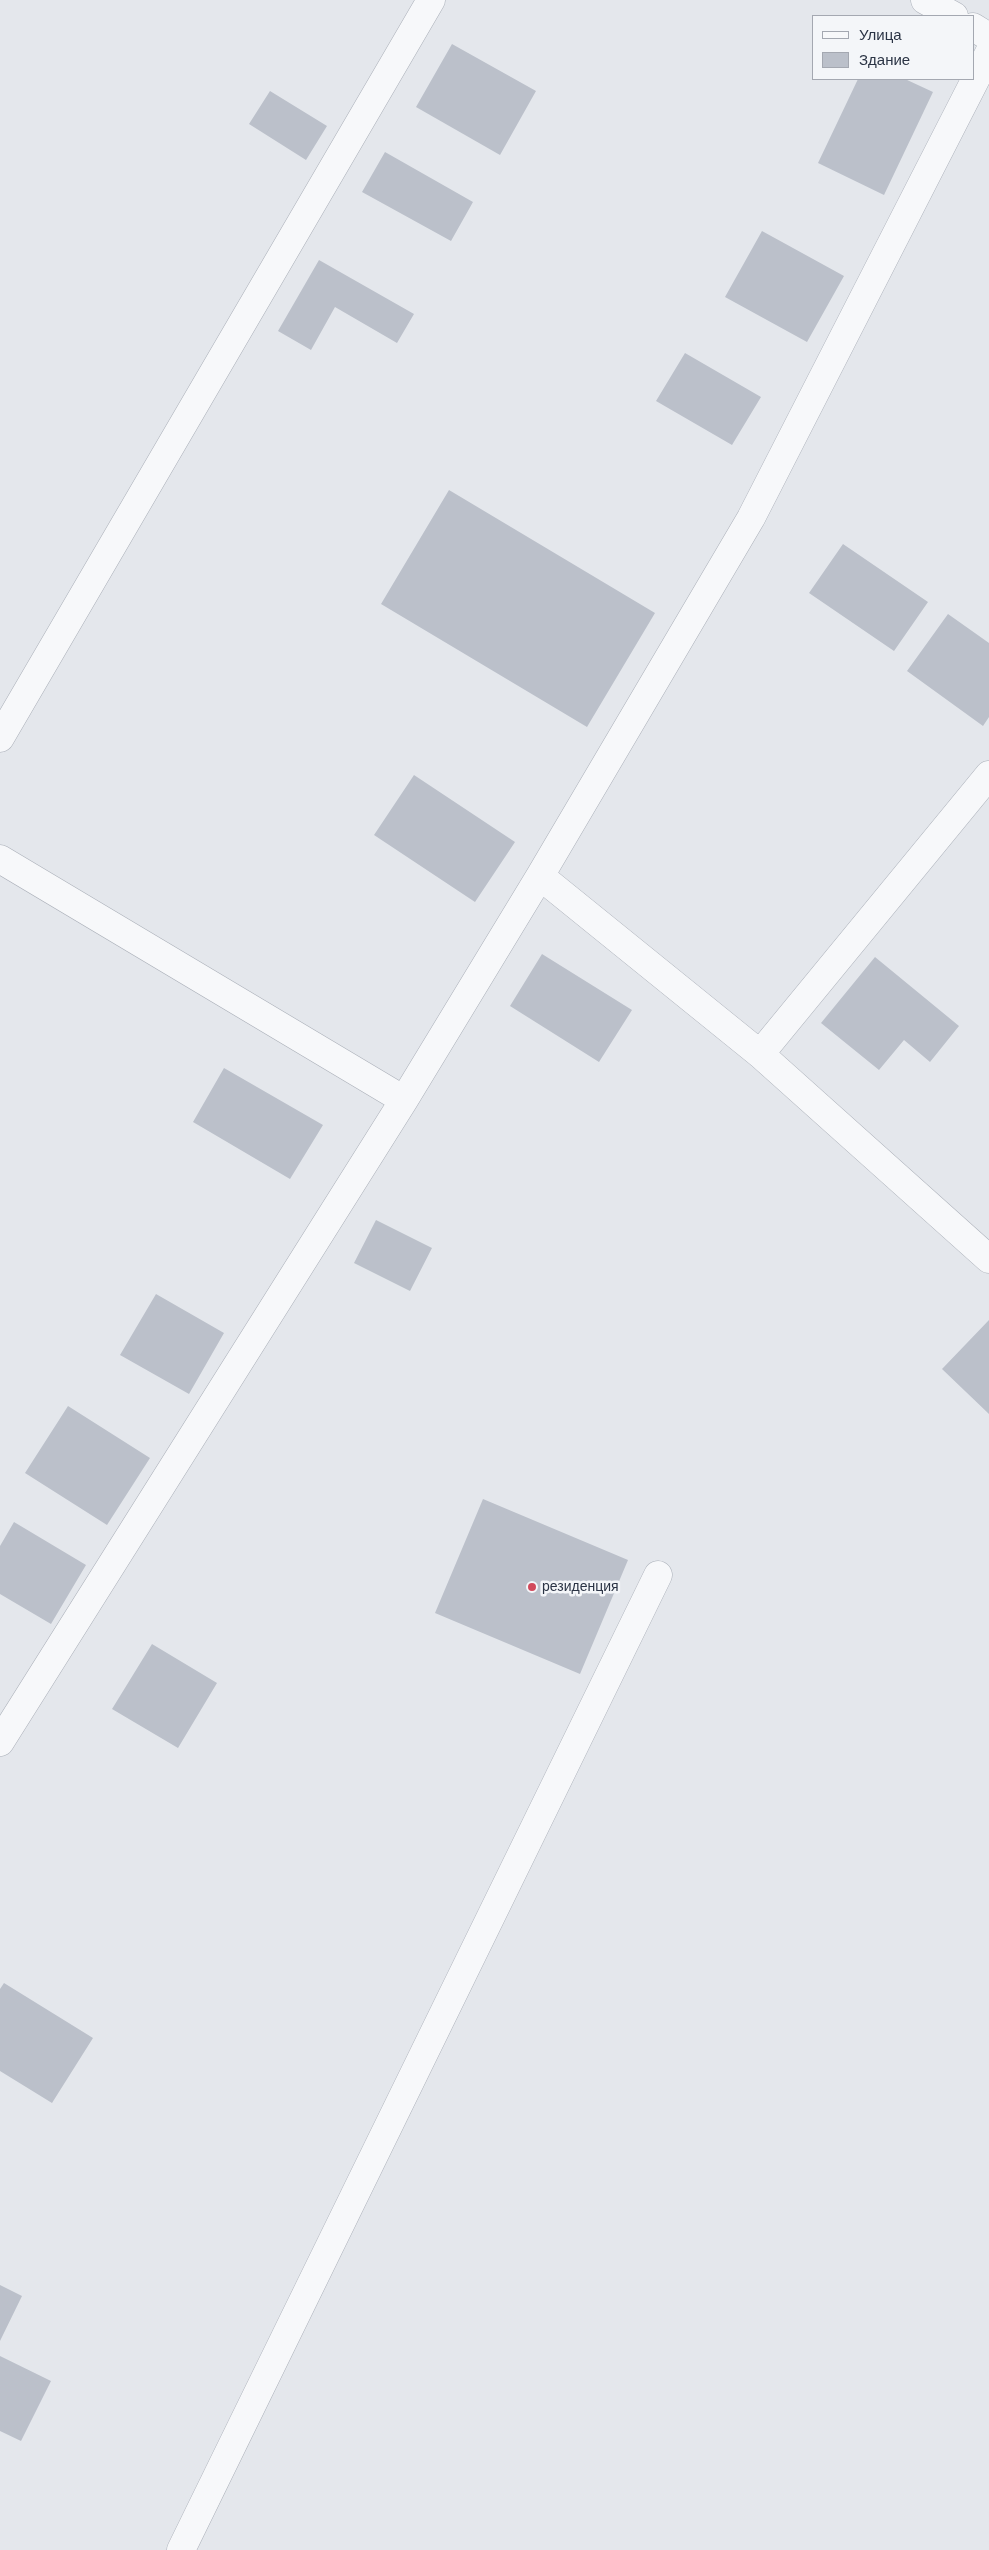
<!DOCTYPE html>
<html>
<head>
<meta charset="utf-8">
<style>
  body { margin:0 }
  #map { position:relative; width:989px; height:2550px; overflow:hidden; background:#e4e7ec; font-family:"DM Sans",sans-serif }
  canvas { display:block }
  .legend { position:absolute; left:812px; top:15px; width:162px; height:65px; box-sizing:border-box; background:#f4f6f9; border:1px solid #a4a8b1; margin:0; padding:6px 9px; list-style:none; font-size:15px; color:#2b3445 }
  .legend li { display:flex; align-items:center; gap:10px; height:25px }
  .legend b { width:25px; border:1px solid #a4a8b1 }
</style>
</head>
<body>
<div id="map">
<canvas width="989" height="2550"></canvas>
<ul class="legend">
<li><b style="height:6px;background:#f7f8fa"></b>Улица</li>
<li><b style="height:14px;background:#bbc0ca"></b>Здание</li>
</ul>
</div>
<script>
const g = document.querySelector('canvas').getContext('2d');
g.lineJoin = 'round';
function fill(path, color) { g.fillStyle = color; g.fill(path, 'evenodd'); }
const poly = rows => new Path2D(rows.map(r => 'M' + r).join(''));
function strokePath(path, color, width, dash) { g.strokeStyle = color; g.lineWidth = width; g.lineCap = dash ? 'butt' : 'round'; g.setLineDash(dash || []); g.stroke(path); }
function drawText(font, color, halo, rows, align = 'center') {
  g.font = font + ' "DM Sans",sans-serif'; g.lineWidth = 5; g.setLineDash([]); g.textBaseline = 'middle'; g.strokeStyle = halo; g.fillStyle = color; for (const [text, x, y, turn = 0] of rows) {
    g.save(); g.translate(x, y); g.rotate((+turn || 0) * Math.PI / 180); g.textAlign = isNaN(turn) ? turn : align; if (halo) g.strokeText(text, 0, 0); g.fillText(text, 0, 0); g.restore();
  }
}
const building = poly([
  [452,44,536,91,500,155,416,107],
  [858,79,905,79,933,92,884,195,818,163],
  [270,91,327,126,306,160,249,124],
  [385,152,473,202,451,241,362,192],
  [762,231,844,276,807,342,725,297],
  [319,260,414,314,397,343,335,307,311,350,278,331],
  [685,353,761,397,732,445,656,401],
  [449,490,655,613,587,727,381,604],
  [843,544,928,602,894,651,809,593],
  [948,614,989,643,989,717,983,726,907,671],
  [414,775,515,842,475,902,374,835],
  [542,954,632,1010,599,1062,510,1006],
  [875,957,959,1026,930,1062,904,1040,879,1070,821,1023],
  [224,1068,323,1125,290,1179,193,1122],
  [376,1220,432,1248,410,1291,354,1263],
  [156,1294,224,1333,189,1394,120,1355],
  [989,1320,989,1414,942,1369],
  [68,1406,150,1458,107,1525,25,1473],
  [483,1499,628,1560,580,1674,435,1613],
  [14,1522,86,1565,51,1624,0,1594,0,1546],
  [152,1644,217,1683,178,1748,112,1709],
  [4,1983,93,2038,52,2103,0,2071,0,1989],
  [0,2285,22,2296,0,2341],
  [0,2356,51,2381,21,2441,0,2431]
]);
const street = poly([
  [925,0,954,16],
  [973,27,989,37],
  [0,738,431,0],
  [0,859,404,1100],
  [540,876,760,1054,989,1259],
  [760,1054,989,775],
  [0,1742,404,1100,540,876,751,518,989,53],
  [181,2550,658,1575]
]);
const markers = [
  [532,1587,5,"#d1495b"]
];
const poiNames = [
  ["резиденция",542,1587]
];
fill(building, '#bbc0ca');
strokePath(street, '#a9aeb7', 29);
strokePath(street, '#f7f8fa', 28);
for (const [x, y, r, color] of markers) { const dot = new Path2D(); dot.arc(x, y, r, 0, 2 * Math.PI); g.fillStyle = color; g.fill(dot); strokePath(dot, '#f4f6f9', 2); }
drawText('14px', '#2b3445', '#f4f6f9', poiNames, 'left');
</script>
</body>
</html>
